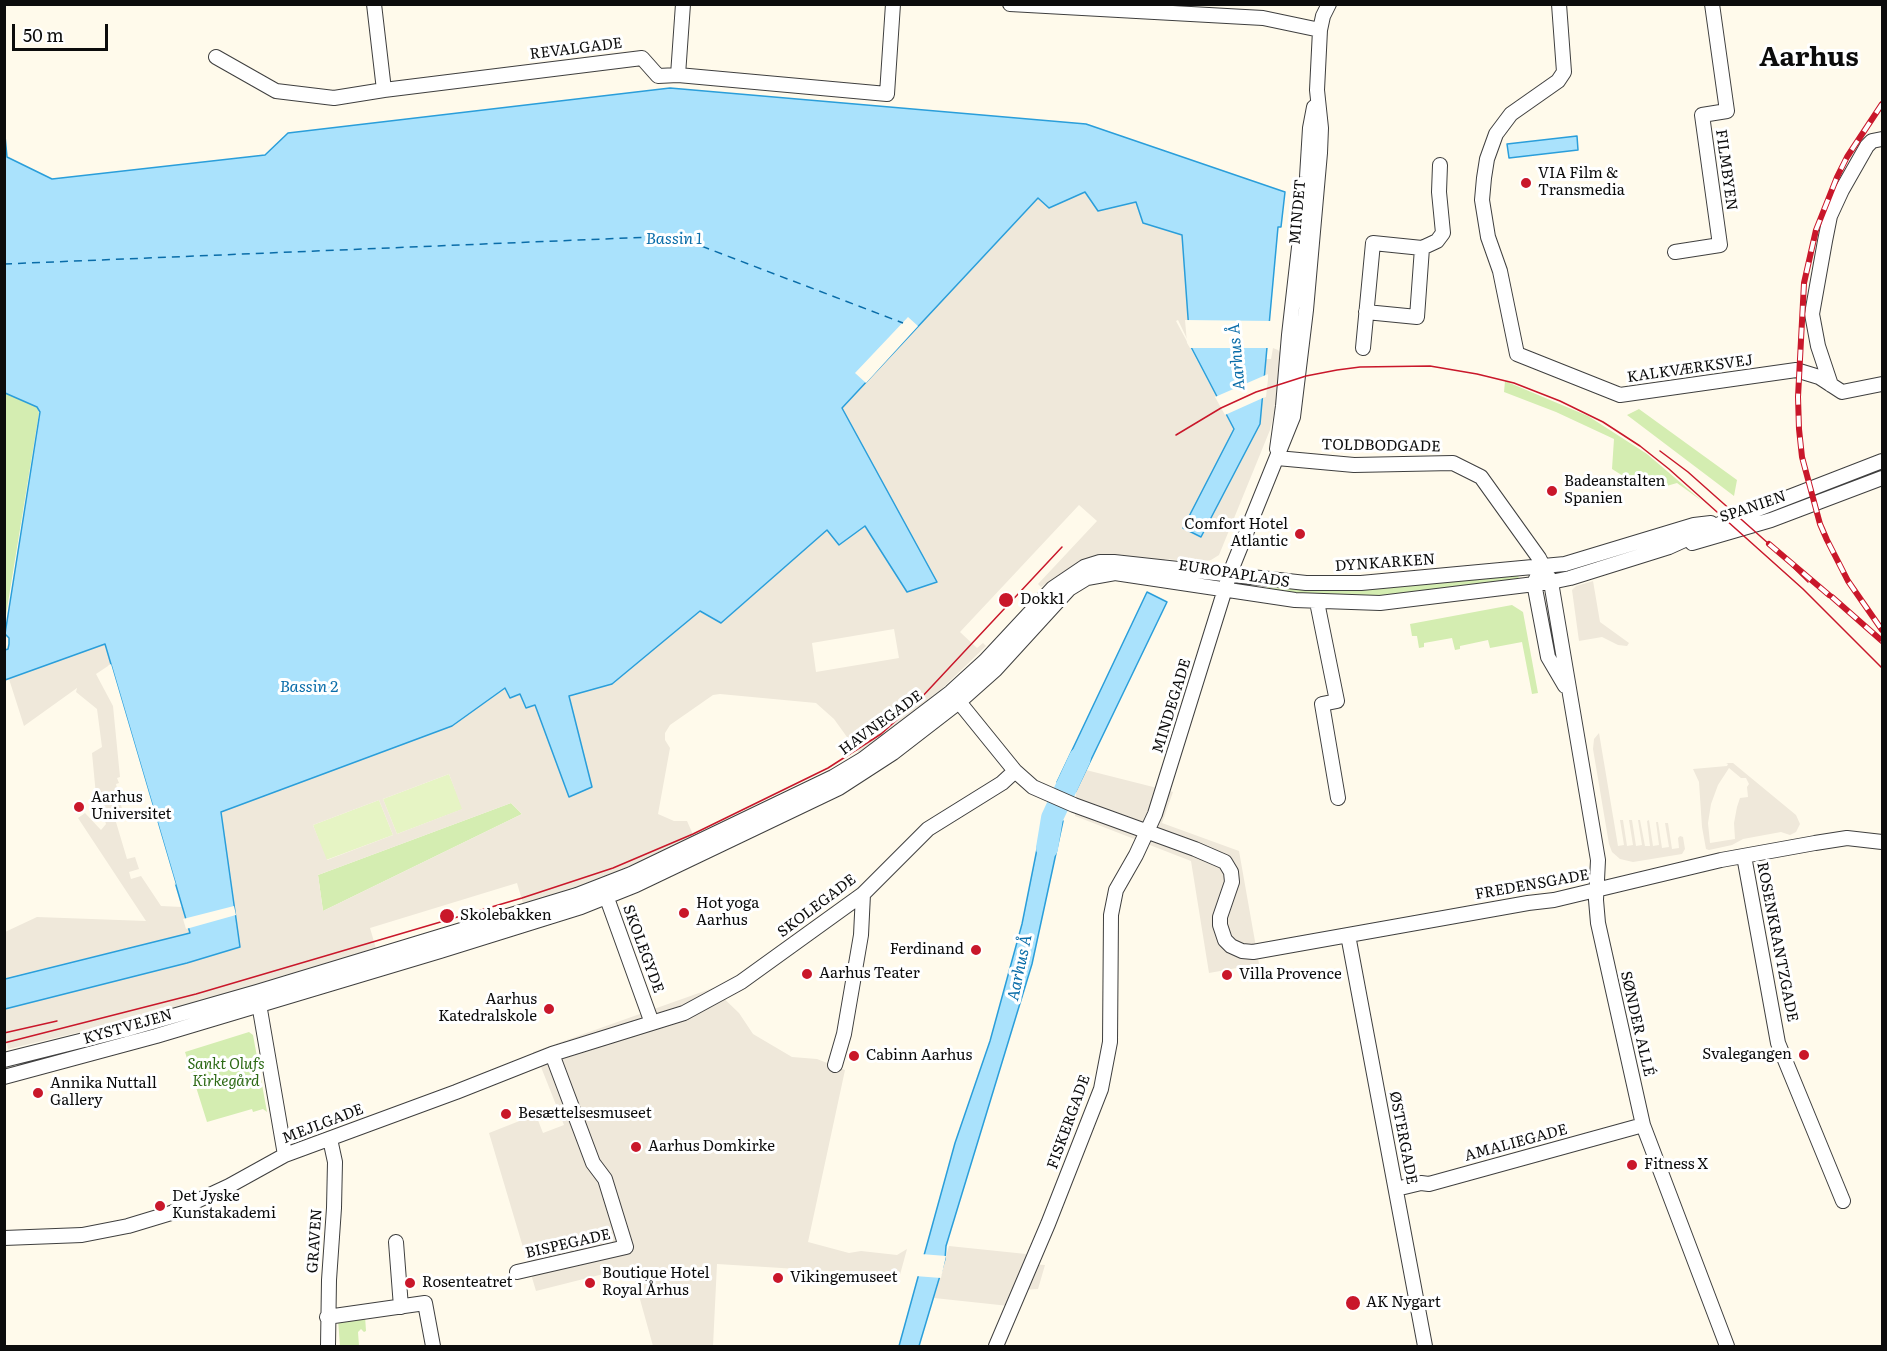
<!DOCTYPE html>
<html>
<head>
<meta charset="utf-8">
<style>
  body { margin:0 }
  #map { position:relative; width:1887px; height:1351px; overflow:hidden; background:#fffaeb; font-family:Literata,serif }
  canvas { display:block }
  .frame { position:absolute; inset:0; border:6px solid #0c0c0c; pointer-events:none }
  .scale { position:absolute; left:12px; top:24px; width:96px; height:27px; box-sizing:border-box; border:3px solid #0c0c0c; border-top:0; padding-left:8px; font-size:18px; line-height:21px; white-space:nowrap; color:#0c0c0c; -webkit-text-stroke:4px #fff; paint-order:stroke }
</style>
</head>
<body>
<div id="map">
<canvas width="1887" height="1351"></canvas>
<div class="frame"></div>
<div class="scale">50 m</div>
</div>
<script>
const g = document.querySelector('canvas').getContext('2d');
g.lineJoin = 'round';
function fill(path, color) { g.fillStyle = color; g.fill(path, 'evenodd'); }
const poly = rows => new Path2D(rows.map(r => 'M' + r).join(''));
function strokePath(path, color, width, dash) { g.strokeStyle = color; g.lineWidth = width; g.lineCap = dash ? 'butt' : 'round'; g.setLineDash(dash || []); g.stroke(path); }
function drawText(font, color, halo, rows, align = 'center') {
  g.font = font + ' Literata,serif'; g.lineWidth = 6; g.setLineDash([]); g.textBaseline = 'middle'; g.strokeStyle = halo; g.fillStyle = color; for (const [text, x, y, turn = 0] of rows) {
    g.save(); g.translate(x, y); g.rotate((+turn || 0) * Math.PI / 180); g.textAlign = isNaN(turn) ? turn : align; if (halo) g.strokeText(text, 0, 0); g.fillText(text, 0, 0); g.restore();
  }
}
const green = poly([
  [1505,381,1588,416,1647,454,1702,501,1677,483,1663,487,1658,476,1636,484,1612,469,1614,439,1556,412,1504,392],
  [5,393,37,407,39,413,5,621],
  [1639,409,1737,480,1734,496,1627,415],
  [1517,575,1519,577,1517,579,1384,596,1298,595,1267,589,1268,585,1300,590,1357,590],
  [1512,605,1523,612,1538,693,1532,694,1522,642,1490,648,1488,640,1460,646,1460,649,1455,650,1452,638,1424,643,1424,647,1419,648,1417,636,1412,636,1410,624],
  [511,803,522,814,323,911,318,875],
  [249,1032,253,1035,267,1112,263,1109,253,1112,252,1109,207,1122,185,1052],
  [365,1316,366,1331,364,1332,361,1329,358,1332,359,1346,340,1346,338,1319,364,1319]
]);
const pitch = poly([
  [449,774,463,809,397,834,383,799],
  [379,800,393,835,326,860,313,825]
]);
const plaza = poly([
  [1085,191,1099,211,1136,202,1144,223,1182,235,1190,345,1178,320,1176,321,1234,429,1183,528,1201,537,1260,424,1262,398,1266,397,1268,379,1268,375,1265,376,1266,359,1271,359,1273,348,1278,350,1281,354,1276,405,1270,430,1219,555,1211,560,1200,562,1165,559,1163,562,1077,565,1041,587,1038,584,1097,521,1079,505,960,632,977,648,983,643,986,646,925,705,860,755,834,719,816,703,720,694,713,695,670,725,665,733,665,740,670,748,658,814,674,821,687,821,695,839,603,881,524,907,517,883,370,928,377,952,167,1015,136,1019,8,1049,5,1035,4,1008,187,963,220,812,452,726,505,688,520,694,535,704,569,797,569,696,612,684,700,611,721,623,827,530,839,545,865,525,907,592,937,582,842,408,1038,198,1049,207],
  [894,629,899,658,816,672,812,643],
  [449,774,462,809,397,834,383,799],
  [379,800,393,835,327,860,313,825],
  [511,803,522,814,323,911,318,875],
  [1593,581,1600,622,1629,643,1627,646,1618,645,1602,637,1579,641,1572,590,1576,586],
  [104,644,111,664,96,674,113,706,120,777,117,778,119,783,116,784,122,809,113,812,127,859,135,857,139,869,129,872,131,879,141,876,161,906,182,907,190,933,5,978,5,932,37,917,146,921,78,818,85,813,101,830,106,824,96,795,92,753,102,747,97,709,76,692,77,688,24,726,9,679],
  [1599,733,1618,846,1624,845,1620,820,1623,820,1627,846,1633,845,1629,820,1632,820,1636,846,1642,845,1638,820,1640,820,1645,846,1650,846,1647,821,1649,820,1653,846,1659,845,1656,822,1658,822,1662,848,1669,847,1665,823,1668,823,1672,849,1679,848,1678,838,1680,836,1683,837,1685,849,1682,854,1633,862,1620,859,1612,852,1609,844,1593,749,1594,739],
  [1726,763,1733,763,1796,815,1800,824,1796,832,1790,835,1781,832,1743,839,1732,845,1709,850,1706,849,1702,827,1699,782,1693,769,1727,766,1728,764],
  [1729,768,1741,778,1746,778,1749,784,1747,787,1748,797,1740,798,1737,807,1734,823,1735,839,1710,843,1708,823,1711,804,1718,785],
  [1086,770,1173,792,1162,823,1239,851,1259,964,1209,973,1191,861,1075,816,1076,791],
  [713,988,739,1013,753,1034,792,1057,817,1059,845,1070,808,1242,849,1253,861,1251,897,1255,907,1249,898,1282,894,1275,717,1264,713,1346,653,1346,631,1267,536,1291,489,1133,527,1118,526,1113,534,1110,543,1133,564,1125,541,1067,533,1052],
  [949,1246,1026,1254,1029,1264,1045,1265,1038,1289,1018,1290,1009,1306,934,1298]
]);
const water = poly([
  [670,88,1086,124,1285,192,1281,227,1278,227,1260,424,1201,537,1183,528,1234,429,1190,345,1182,235,1143,223,1136,202,1098,211,1085,192,1049,208,1038,198,842,408,937,582,907,592,865,526,839,545,827,530,721,623,700,611,612,684,569,696,592,787,569,797,535,705,526,708,520,694,510,698,505,688,452,726,221,812,240,947,187,963,5,1009,5,979,190,933,105,644,5,680,5,650,8,649,9,644,9,638,5,634,40,412,37,407,5,393,4,125,7,157,52,179,265,155,288,133,670,88],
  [1577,136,1578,150,1509,158,1507,144,1577,136],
  [1147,592,1167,602,1076,791,1057,782,1147,592],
  [1044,814,1063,821,1032,964,946,1246,945,1259,919,1346,899,1346,955,1143,990,1041,1022,924,1044,814]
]);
const pier = poly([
  [908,317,918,326,866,383,855,373],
  [1185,320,1273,321,1270,348,1190,348,1187,343],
  [1268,374,1265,397,1225,415,1215,397],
  [111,664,176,885,171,881,108,666],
  [234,906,236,915,186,929,183,919],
  [921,1254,946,1256,941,1278,915,1276]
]);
const river = poly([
  [1047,848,1052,818,1080,758]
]);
const ferry = poly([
  [4,264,675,236,903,323]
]);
const minor = poly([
  [374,4,384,90],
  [1010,4,1263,18,1320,30],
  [1559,4,1564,72,1558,81,1511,114,1496,134,1487,159,1484,178,1482,200,1488,237,1500,271,1517,354,1620,395,1796,370,1819,377,1842,392,1882,384],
  [216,57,276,91,334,98,384,90,642,58,658,76,678,75,887,94,893,4],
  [678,75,683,4],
  [1675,252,1720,245,1702,115,1727,111,1712,4],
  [1366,312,1417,317,1422,248],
  [1363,348,1373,243,1422,248,1437,241,1443,233,1439,192,1440,165],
  [1831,385,1818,346,1812,314,1825,241,1830,216,1842,190,1867,146,1872,141,1882,139],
  [1277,449,1283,406,1289,335,1307,177,1310,128,1314,107],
  [1277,458,1354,465,1453,463,1481,477,1539,558,1551,582,1598,860,1596,900,1598,923,1643,1125,1727,1346],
  [1692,543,1771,520,1882,478],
  [1537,577,1534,583,1548,657,1565,686],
  [1317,602,1337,701,1322,704,1338,798],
  [955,697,1015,771,1033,787,1074,805,1195,849,1225,862,1231,872,1232,882,1220,917,1220,925,1225,940,1231,946,1242,951,1253,952,1528,903,1554,900,1721,860,1815,843,1847,838,1882,842],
  [1744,856,1778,1043,1843,1201],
  [604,890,652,1023],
  [1348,935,1425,1346],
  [258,998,285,1155],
  [4,1060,124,1030,257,992,577,895,631,874,833,777,863,759,951,692,985,661,1053,588,1084,567,1100,562,1114,562,1306,583,1361,583,1565,564,1694,525,1711,523],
  [835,1065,844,1034,861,935,863,894],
  [4,1077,156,1036,440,951,581,907,636,885,839,788,893,753,959,702,995,670,1069,589,1087,578,1115,573,1295,600,1380,603,1551,582,1570,578,1669,547,1722,523,1882,461],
  [1396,1189,1421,1183,1429,1184,1643,1125],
  [4,1238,82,1235,128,1226,171,1213,229,1186,285,1155,456,1092,552,1054,684,1013,741,982,863,894,928,829,1002,783,1015,771],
  [396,1242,401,1307],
  [517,1272,626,1247,605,1179,593,1163,552,1054],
  [327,1317,425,1303,433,1346],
  [328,1346,329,1280,334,1208,335,1162,330,1139],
  [996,1346,1048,1224,1101,1089,1110,1042,1111,915,1116,890,1136,855,1155,814,1230,573,1293,417,1306,310,1320,153,1321,128,1317,90,1320,30,1323,16,1329,4]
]);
const tram = poly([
  [1176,435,1221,408,1256,392,1306,376,1337,370,1360,367,1430,366,1477,374,1514,383,1560,401,1603,422,1640,446,1669,469,1803,589,1882,668],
  [1660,451,1688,472,1769,544,1808,582],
  [4,1033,57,1021],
  [4,1043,196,994,522,898,613,868,693,834,828,768,881,734,920,699,1062,547]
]);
const rail = poly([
  [1882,104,1847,157,1837,177,1816,230,1804,283,1798,397,1799,429,1802,457,1820,524,1827,540,1848,581,1882,630],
  [1769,544,1829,595],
  [1832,597,1882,641]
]);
const markers = [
  [1526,183,6,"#c9172a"],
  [1552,491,6,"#c9172a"],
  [1300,534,6,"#c9172a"],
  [1006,600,8,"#c9172a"],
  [79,807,6,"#c9172a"],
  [684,913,6,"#c9172a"],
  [447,916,8,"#c9172a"],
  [976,950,6,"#c9172a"],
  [807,974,6,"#c9172a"],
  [1227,975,6,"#c9172a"],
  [549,1009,6,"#c9172a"],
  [1804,1055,6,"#c9172a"],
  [854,1056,6,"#c9172a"],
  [38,1093,6,"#c9172a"],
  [506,1114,6,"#c9172a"],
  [636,1147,6,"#c9172a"],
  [1632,1165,6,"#c9172a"],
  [160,1206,6,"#c9172a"],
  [778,1278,6,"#c9172a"],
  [410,1283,6,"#c9172a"],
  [590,1283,6,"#c9172a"],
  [1353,1303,8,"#c9172a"]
];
const streetNames = [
  ["REVALGADE",576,49,-7],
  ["FILMBYEN",1726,170,82],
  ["MINDET",1298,212,-85],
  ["KALKVÆRKSVEJ",1690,369,-8],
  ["TOLDBODGADE",1381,446,1],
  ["SPANIEN",1753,507,-19],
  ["DYNKARKEN",1385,563,-4],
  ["EUROPAPLADS",1234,574,9],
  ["MINDEGADE",1172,706,-73],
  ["HAVNEGADE",881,723,-36],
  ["FREDENSGADE",1532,885,-10],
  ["SKOLEGADE",817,906,-37],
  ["ROSENKRANTZGADE",1777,942,79],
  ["SKOLEGYDE",643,949,70],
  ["SØNDER ALLÉ",1637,1024,77],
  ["KYSTVEJEN",128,1027,-16],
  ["FISKERGADE",1069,1122,-70],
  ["MEJLGADE",323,1124,-21],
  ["ØSTERGADE",1403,1138,79],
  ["AMALIEGADE",1516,1143,-15],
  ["GRAVEN",315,1241,-86],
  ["BISPEGADE",568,1244,-13]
];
const poiNames = [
  ["VIA Film &",1538,174],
  ["Transmedia",1538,191],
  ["Badeanstalten",1564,482],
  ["Spanien",1564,499],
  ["Comfort Hotel",1288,525,"right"],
  ["Atlantic",1288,542,"right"],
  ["Dokk1",1020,600],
  ["Aarhus",91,798],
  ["Universitet",91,815],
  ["Hot yoga",696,904],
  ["Aarhus",696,921],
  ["Skolebakken",460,916],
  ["Ferdinand",964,950,"right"],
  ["Aarhus Teater",819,974],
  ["Villa Provence",1239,975],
  ["Aarhus",537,1000,"right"],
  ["Katedralskole",537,1017,"right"],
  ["Svalegangen",1792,1055,"right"],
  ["Cabinn Aarhus",866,1056],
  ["Annika Nuttall",50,1084],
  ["Gallery",50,1101],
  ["Besættelsesmuseet",518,1114],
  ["Aarhus Domkirke",648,1147],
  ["Fitness X",1644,1165],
  ["Det Jyske",172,1197],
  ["Kunstakademi",172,1214],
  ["Boutique Hotel",602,1274],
  ["Royal Århus",602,1291],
  ["Vikingemuseet",790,1278],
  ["Rosenteatret",422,1283],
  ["AK Nygart",1366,1303]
];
const parkNames = [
  ["Sankt Olufs",226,1065],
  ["Kirkegård",226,1082]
];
const waterNames = [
  ["Bassin 1",674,239],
  ["Aarhus Å",1237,357,-95],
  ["Bassin 2",309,687],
  ["Aarhus Å",1020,968,-78]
];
const townNames = [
  ["Aarhus",1809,58]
];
fill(green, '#d4edb1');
fill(pitch, '#e6f4c4');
fill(plaza, '#efe8da');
fill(water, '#aae2fc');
strokePath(water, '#2a9eda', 1.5);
fill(pier, '#fffaeb');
strokePath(river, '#aae2fc', 22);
strokePath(ferry, '#0a6da9', 1.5, [8, 6]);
strokePath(minor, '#3f3f3f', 16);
strokePath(minor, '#fff', 14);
strokePath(tram, '#c9172a', 1.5);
strokePath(rail, '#c9172a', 6);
strokePath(rail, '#fff', 4, [11]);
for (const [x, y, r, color] of markers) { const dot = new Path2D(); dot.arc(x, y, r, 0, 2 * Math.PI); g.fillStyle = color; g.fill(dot); strokePath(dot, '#fff', 2); }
drawText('15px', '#0c0c0c', '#fff', streetNames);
drawText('15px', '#0c0c0c', '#fff', poiNames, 'left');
drawText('italic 15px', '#2d6a16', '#fff', parkNames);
drawText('italic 16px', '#0a6da9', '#fff', waterNames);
drawText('bold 27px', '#0c0c0c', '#fff', townNames);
</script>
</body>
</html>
